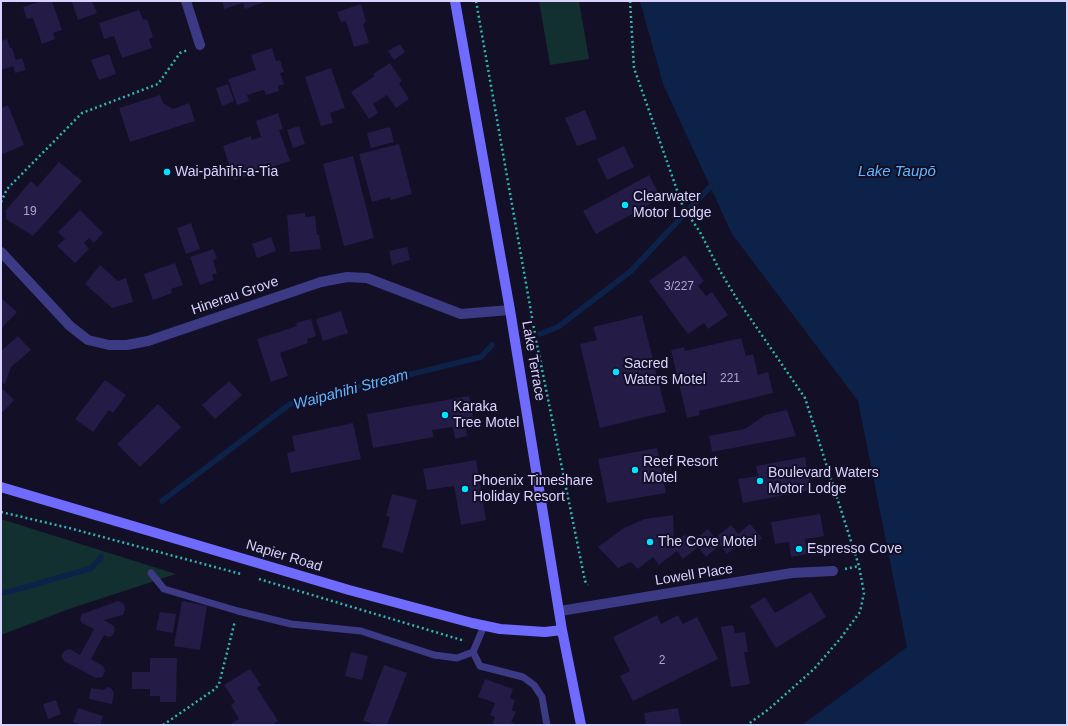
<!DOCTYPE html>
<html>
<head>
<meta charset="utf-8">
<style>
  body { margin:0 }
  #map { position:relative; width:1068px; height:726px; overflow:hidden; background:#130f26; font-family:Arial,sans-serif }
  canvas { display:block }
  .frame { position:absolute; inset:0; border:2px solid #d9d4ff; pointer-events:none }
</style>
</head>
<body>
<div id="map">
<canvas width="1068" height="726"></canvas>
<div class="frame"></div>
</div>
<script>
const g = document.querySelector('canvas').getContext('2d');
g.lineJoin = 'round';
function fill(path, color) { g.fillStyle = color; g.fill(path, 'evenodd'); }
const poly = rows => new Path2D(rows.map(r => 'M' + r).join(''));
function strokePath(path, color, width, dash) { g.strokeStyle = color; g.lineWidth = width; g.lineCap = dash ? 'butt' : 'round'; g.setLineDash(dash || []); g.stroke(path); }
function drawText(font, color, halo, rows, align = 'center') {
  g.font = font + ' Arial,sans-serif'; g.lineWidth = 4; g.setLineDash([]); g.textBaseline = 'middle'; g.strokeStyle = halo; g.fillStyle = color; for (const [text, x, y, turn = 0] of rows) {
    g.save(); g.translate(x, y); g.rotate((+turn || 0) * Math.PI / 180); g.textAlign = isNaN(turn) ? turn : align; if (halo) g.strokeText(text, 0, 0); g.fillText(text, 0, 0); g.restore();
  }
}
const green = poly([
  [539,1,579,1,589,59,550,65],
  [1,519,176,574,69,609,1,635]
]);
const water = poly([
  [640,1,1067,1,1067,725,802,725,907,647,858,401,732,234,663,84]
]);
const stream = poly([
  [540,334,558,327,631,271,710,187],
  [162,501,290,404,481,357,492,345],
  [1,593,12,591,92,568,101,557]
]);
const building = poly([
  [42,1,52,1,62,30,53,33,55,39,42,44,33,18,27,19,23,7],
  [76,1,92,1,97,13,78,20,72,2],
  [222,1,261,1,262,3,245,9,243,3,224,9],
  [361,4,366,22,363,24,369,43,354,47,346,21,341,22,337,12],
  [139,10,143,20,147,19,153,37,149,39,152,48,122,58,114,36,104,39,99,23],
  [7,39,10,48,12,48,16,60,22,58,26,70,15,73,13,66,1,70,1,41],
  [400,44,405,52,394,60,388,51],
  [272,48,276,61,280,60,284,72,280,73,284,84,278,86,279,91,266,95,264,90,247,95,249,101,237,105,228,79,256,70,251,55],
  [109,54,116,74,99,80,91,60],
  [390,63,402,81,399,83,409,99,396,108,387,95,373,104,378,113,369,119,351,92,375,76,373,74],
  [331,68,345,108,330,113,333,123,321,126,305,77],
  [228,84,234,101,222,106,216,88],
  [160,95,163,103,173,109,189,103,195,121,130,142,119,108],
  [8,105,24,145,3,154,1,149,1,108],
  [585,110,597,139,577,146,565,118],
  [278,113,283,129,279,130,290,161,234,180,223,146,251,136,252,140,261,137,256,121],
  [299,126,305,144,293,148,287,130],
  [390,127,394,142,371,148,367,133],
  [399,144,412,194,391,200,390,197,372,202,359,154],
  [624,146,634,167,607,180,597,159],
  [353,156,374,238,344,246,323,164],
  [59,162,82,181,33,236,6,219,6,210,31,181,37,187],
  [649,175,661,198,596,234,583,211],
  [80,210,103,233,94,243,89,238,84,243,89,249,75,263,57,246,65,239,58,232],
  [305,213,305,217,315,216,317,235,319,235,321,249,290,252,287,215],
  [191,223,200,249,186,254,177,228],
  [271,237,276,251,257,258,252,244],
  [407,247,410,260,392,265,389,251],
  [213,249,217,258,213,260,217,273,212,275,214,280,200,285,190,257],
  [685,255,704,281,698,286,706,296,712,292,728,315,708,329,704,323,688,334,649,281],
  [175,263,183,285,171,289,172,293,153,300,144,274],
  [100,265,118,281,126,278,133,302,112,308,85,284],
  [1,298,17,312,1,329],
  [341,311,348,333,323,341,316,319],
  [642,315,666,412,600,428,580,344,597,340,593,327],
  [311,319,316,336,307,339,308,343,280,353,288,376,271,382,257,339,297,326,296,323],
  [18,336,31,350,11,367,5,384,1,382,1,351],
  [741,338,746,356,753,354,758,375,768,372,773,393,699,411,700,415,687,418,671,350,684,347,685,351],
  [105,380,126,395,113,413,109,410,93,432,75,419],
  [229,381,242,395,215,419,202,405],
  [3,389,14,400,3,412,1,410,1,392],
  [469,396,474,423,465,424,467,436,455,439,453,427,432,430,434,437,373,448,367,414],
  [158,404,181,427,140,467,117,444],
  [787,410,796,436,712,452,709,436,745,429,765,415],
  [353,423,361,459,291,473,287,453,295,451,292,436],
  [657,448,666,493,607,503,598,459],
  [805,457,811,490,743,503,738,479,758,476,756,466],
  [476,460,486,520,461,525,454,486,427,490,423,469],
  [392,494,417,500,403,553,382,547,390,517,386,516],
  [820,514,824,536,805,539,808,554,791,557,789,542,775,544,771,522],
  [673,515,674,539,686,535,692,542,708,529,715,538,731,525,738,534,750,524,762,538,748,549,742,541,727,554,720,545,706,557,698,547,683,559,677,551,659,565,653,557,638,569,631,562,618,568,598,547,624,528,645,519],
  [811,592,826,617,776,648,750,606,765,597,775,613],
  [118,601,124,604,125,609,123,615,104,620,114,626,115,630,112,636,108,637,104,635,91,659,103,666,105,671,102,677,96,678,64,661,61,656,64,651,70,649,80,655,94,629,82,623,80,620,82,614],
  [182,601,207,606,200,650,174,646],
  [160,612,176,614,173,633,156,630],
  [657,615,661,624,678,615,683,624,697,617,718,659,633,701,620,676,630,671,613,637],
  [733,625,735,633,745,632,748,652,744,652,750,684,731,687,721,627],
  [351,652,368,656,362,680,345,676],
  [150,658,177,658,176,702,160,702,160,696,150,696,150,689,132,689,132,672,150,672],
  [384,665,407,673,387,725,371,725,371,723,363,721],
  [250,669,261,685,257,688,278,721,272,725,229,725,239,719,231,705,235,702,224,685],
  [485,679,513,689,510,698,515,700,512,710,516,712,511,722,515,724,515,725,492,725,495,717,490,715,495,703,478,697],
  [108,687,111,688,114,693,112,704,89,699,91,688,103,690],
  [56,700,61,714,48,719,43,704],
  [78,708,103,716,100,725,81,725,73,722],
  [678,708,681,725,646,725,644,713]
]);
const path = poly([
  [476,1,536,340,585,581,588,585],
  [630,1,634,68,683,207,700,232,720,271,737,299,805,398,859,566,864,593,860,612,840,639,814,669,769,709,747,725],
  [1,202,7,189,82,113,158,84,180,53,188,50],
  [1,512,69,528,241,574],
  [845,569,859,566],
  [259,579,465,641],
  [163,725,215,689,219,684,235,621]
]);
const service = poly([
  [151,573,164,589,238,611,291,624,361,631,434,655,457,658,473,652,484,626],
  [473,652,480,666,523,677,534,685,542,697,547,725]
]);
const minor = poly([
  [186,1,200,45],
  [1,252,70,326,88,340,109,345,127,345,148,341,321,282,347,277,367,278,461,314,510,310],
  [560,611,792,573,833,571]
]);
const secondary = poly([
  [455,1,510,310,562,630,581,725],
  [1,487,349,590,472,623,500,629,545,632,562,630]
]);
const markers = [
  [167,172,4,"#00e5ff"],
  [625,205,4,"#00e5ff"],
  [616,372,4,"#00e5ff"],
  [445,415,4,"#00e5ff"],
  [635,470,4,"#00e5ff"],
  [760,481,4,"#00e5ff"],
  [465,489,4,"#00e5ff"],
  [650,542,4,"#00e5ff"],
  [799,549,4,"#00e5ff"]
];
const numberNames = [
  ["19",30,212],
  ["3/227",679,287],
  ["221",730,379],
  ["2",662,661]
];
const poiNames = [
  ["Wai-pāhīhī-a-Tia",175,172],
  ["Clearwater",633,197],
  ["Motor Lodge",633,213],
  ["Sacred",624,364],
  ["Waters Motel",624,380],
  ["Karaka",453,407],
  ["Tree Motel",453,423],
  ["Reef Resort",643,462],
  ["Motel",643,478],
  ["Boulevard Waters",768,473],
  ["Motor Lodge",768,489],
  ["Phoenix Timeshare",473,481],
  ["Holiday Resort",473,497],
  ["The Cove Motel",658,542],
  ["Espresso Cove",807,549]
];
const streetNames = [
  ["Hinerau Grove",235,296,-19],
  ["Lake Terrace",533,361,80],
  ["Napier Road",284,556,17],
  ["Lowell Place",694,575,-9]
];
const waterNames = [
  ["Lake Taupō",897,172],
  ["Waipahihi Stream",351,390,-15]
];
fill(green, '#12302f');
fill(water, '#0c2248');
strokePath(stream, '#0c2248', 5.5);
fill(building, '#241b47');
strokePath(path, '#2fb8b0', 2.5, [2, 3]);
strokePath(service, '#3d3a85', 7);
strokePath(minor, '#3d3a85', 10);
strokePath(secondary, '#6f6bff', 10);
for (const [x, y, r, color] of markers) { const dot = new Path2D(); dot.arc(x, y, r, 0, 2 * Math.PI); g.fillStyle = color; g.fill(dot); strokePath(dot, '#130f26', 1.5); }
drawText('12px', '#aca6d1', null, numberNames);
drawText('14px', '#d9d4ff', '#130f26', poiNames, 'left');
drawText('14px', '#d9d4ff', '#130f26', streetNames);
drawText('italic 15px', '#62b6ff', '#130f26', waterNames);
</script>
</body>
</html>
